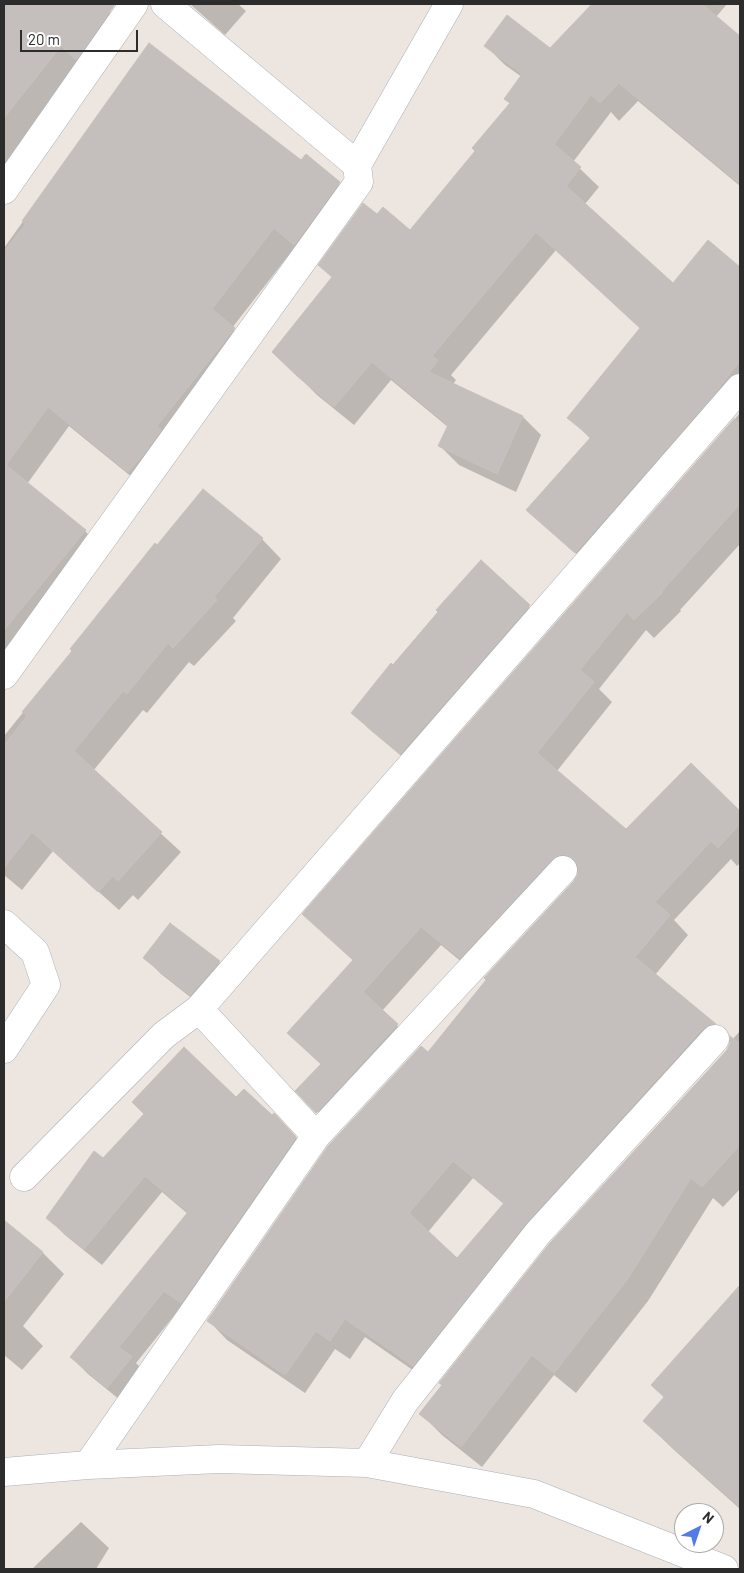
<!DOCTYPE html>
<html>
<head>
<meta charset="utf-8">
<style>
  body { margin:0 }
  #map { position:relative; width:744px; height:1573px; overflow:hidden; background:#ece5e0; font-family:Barlow,sans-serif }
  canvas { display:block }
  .frame { position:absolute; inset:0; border:5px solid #2c2c2c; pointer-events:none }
  .north { position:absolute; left:674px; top:1503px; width:50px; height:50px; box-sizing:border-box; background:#fff; border:1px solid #ababab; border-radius:50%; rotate:41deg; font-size:14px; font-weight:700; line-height:20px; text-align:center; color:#2c2c2c }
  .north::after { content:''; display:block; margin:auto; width:18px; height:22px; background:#537be5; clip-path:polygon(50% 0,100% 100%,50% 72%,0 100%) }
  .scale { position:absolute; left:20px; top:30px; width:118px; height:22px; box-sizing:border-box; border:2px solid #2c2c2c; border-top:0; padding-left:6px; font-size:15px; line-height:18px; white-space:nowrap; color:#2c2c2c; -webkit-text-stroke:4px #fff; paint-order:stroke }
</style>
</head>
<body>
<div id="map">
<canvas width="744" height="1573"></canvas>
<div class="frame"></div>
<div class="north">N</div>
<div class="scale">20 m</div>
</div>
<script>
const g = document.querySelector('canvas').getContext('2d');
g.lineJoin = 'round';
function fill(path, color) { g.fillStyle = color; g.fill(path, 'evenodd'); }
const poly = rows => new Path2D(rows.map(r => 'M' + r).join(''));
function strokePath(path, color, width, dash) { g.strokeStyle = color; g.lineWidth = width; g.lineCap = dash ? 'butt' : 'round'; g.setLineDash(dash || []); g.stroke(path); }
const shadow = poly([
  [4,4,108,4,105,7,129,31,4,193],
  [190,4,238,4,246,11,225,35],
  [594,4,727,4,716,17,740,37,740,186,638,101,619,121,611,112,573,162,599,187,585,204,673,285,708,242,740,268,740,404,595,571,528,510,591,439,569,418,641,329,556,250,451,375,456,380,453,384,523,417,541,435,516,492,459,465,440,446,448,427,391,380,354,425,317,395,274,352,333,278,320,265,377,216,410,231,477,151,511,104,505,98,522,77,505,65,486,46,550,50],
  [149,45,302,161,339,183,359,203,315,264,295,247,232,328,254,349,149,491,69,426,27,484,85,531,105,551,4,684,4,248],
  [740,413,740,544,680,610,681,611,654,638,646,630,599,689,612,702,557,771,626,830,691,764,740,812,740,863,737,866,731,859,674,920,688,935,655,975,715,1025,731,1041,740,1031,740,1189,723,1207,713,1198,648,1301,576,1393,554,1375,482,1467,442,1435,421,1414,728,1050,733,1040,722,1047,545,1241,433,1384,365,1337,350,1359,335,1349,305,1393,227,1340,209,1321,429,1054,575,881,580,872,571,878,479,976,441,945,382,1011,416,1044,336,1131,297,1091,322,1065,288,1033,354,961,304,914],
  [473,1178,505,1205,457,1259,428,1232],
  [262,539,281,559,233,618,236,621,194,666,189,662,147,713,143,710,93,771,181,852,138,900,133,895,119,910,53,851,22,890,4,875,4,736,157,547],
  [481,562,546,623,418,770,369,729,352,712],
  [170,924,219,962,236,979,208,1011,161,974,144,957],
  [236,1099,291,1132,312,1155,181,1307,136,1363,148,1375,125,1404,88,1374,71,1357,188,1214,162,1192,102,1265,65,1235,48,1218,103,1159],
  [4,1222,43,1253,64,1274,23,1326,43,1346,22,1370,4,1355],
  [739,1289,740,1290,740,1509,673,1449,644,1421,665,1397],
  [81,1522,109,1548,96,1569,32,1569]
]);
const building = poly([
  [4,4,115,4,76,60,61,46,4,118,4,4],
  [592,4,702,4,740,36,740,184,619,83,600,103,591,95,554,144,581,167,566,186,673,283,708,240,740,267,740,361,711,398,575,553,526,510,591,437,567,418,640,328,536,232,432,356,438,360,429,372,523,416,497,474,438,446,448,425,372,362,334,407,297,376,272,352,332,277,318,265,363,203,377,214,383,207,410,230,475,151,472,148,510,103,504,99,522,74,484,46,507,15,550,48,592,4],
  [149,43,301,160,306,154,340,182,294,245,274,228,212,309,235,328,157,426,161,430,142,456,128,472,48,407,6,465,86,530,4,630,4,251,26,224,22,221,149,43],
  [734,419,740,424,740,504,662,591,663,592,634,620,627,612,580,670,594,682,537,753,626,829,691,763,740,811,740,824,718,848,711,841,655,902,670,915,635,957,716,1024,710,1024,703,1028,526,1223,413,1366,345,1319,330,1341,316,1331,285,1375,207,1321,328,1146,421,1046,428,1052,486,980,484,978,574,881,578,874,578,866,574,859,567,855,559,855,552,859,460,958,421,927,363,992,398,1024,316,1113,295,1091,321,1064,287,1033,353,960,302,914,734,419],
  [453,1161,504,1203,457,1258,409,1213,453,1161],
  [203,489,263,538,214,597,217,600,173,648,168,643,127,694,123,691,74,751,162,832,118,881,113,876,98,892,32,832,4,868,4,745,27,716,22,712,72,651,70,649,155,543,157,545,203,489],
  [481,560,530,605,400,754,351,713,391,663,393,665,438,612,436,610,481,560],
  [170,923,220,961,190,995,143,958,170,923],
  [730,1036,740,1044,740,1145,702,1187,691,1178,627,1280,554,1373,532,1355,461,1447,419,1414,442,1385,439,1383,550,1243,727,1050,730,1043,730,1036],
  [184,1047,236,1097,244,1089,272,1115,274,1113,296,1137,181,1303,164,1291,119,1347,132,1357,107,1388,70,1357,188,1212,145,1176,84,1249,46,1218,94,1151,103,1158,144,1114,132,1102,184,1047],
  [4,1220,43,1252,4,1302,4,1220],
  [740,1285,740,1507,643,1421,664,1397,651,1385,740,1285]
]);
const minor = poly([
  [165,4,357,165],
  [4,190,134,4],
  [4,675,359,182,357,165,449,4],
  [4,924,35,952,46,985,4,1049],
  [316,1136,563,870],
  [24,1177,164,1035,199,1009],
  [367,1463,405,1401,538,1233,715,1039],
  [88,1465,316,1136,199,1009,740,388],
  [4,1472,88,1465,219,1459,367,1463,534,1494,724,1569]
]);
fill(shadow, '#0003');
fill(building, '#c4bfbc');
strokePath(building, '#c7c1b9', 1);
strokePath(minor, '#acafb6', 29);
strokePath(minor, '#fff', 28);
</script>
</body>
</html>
